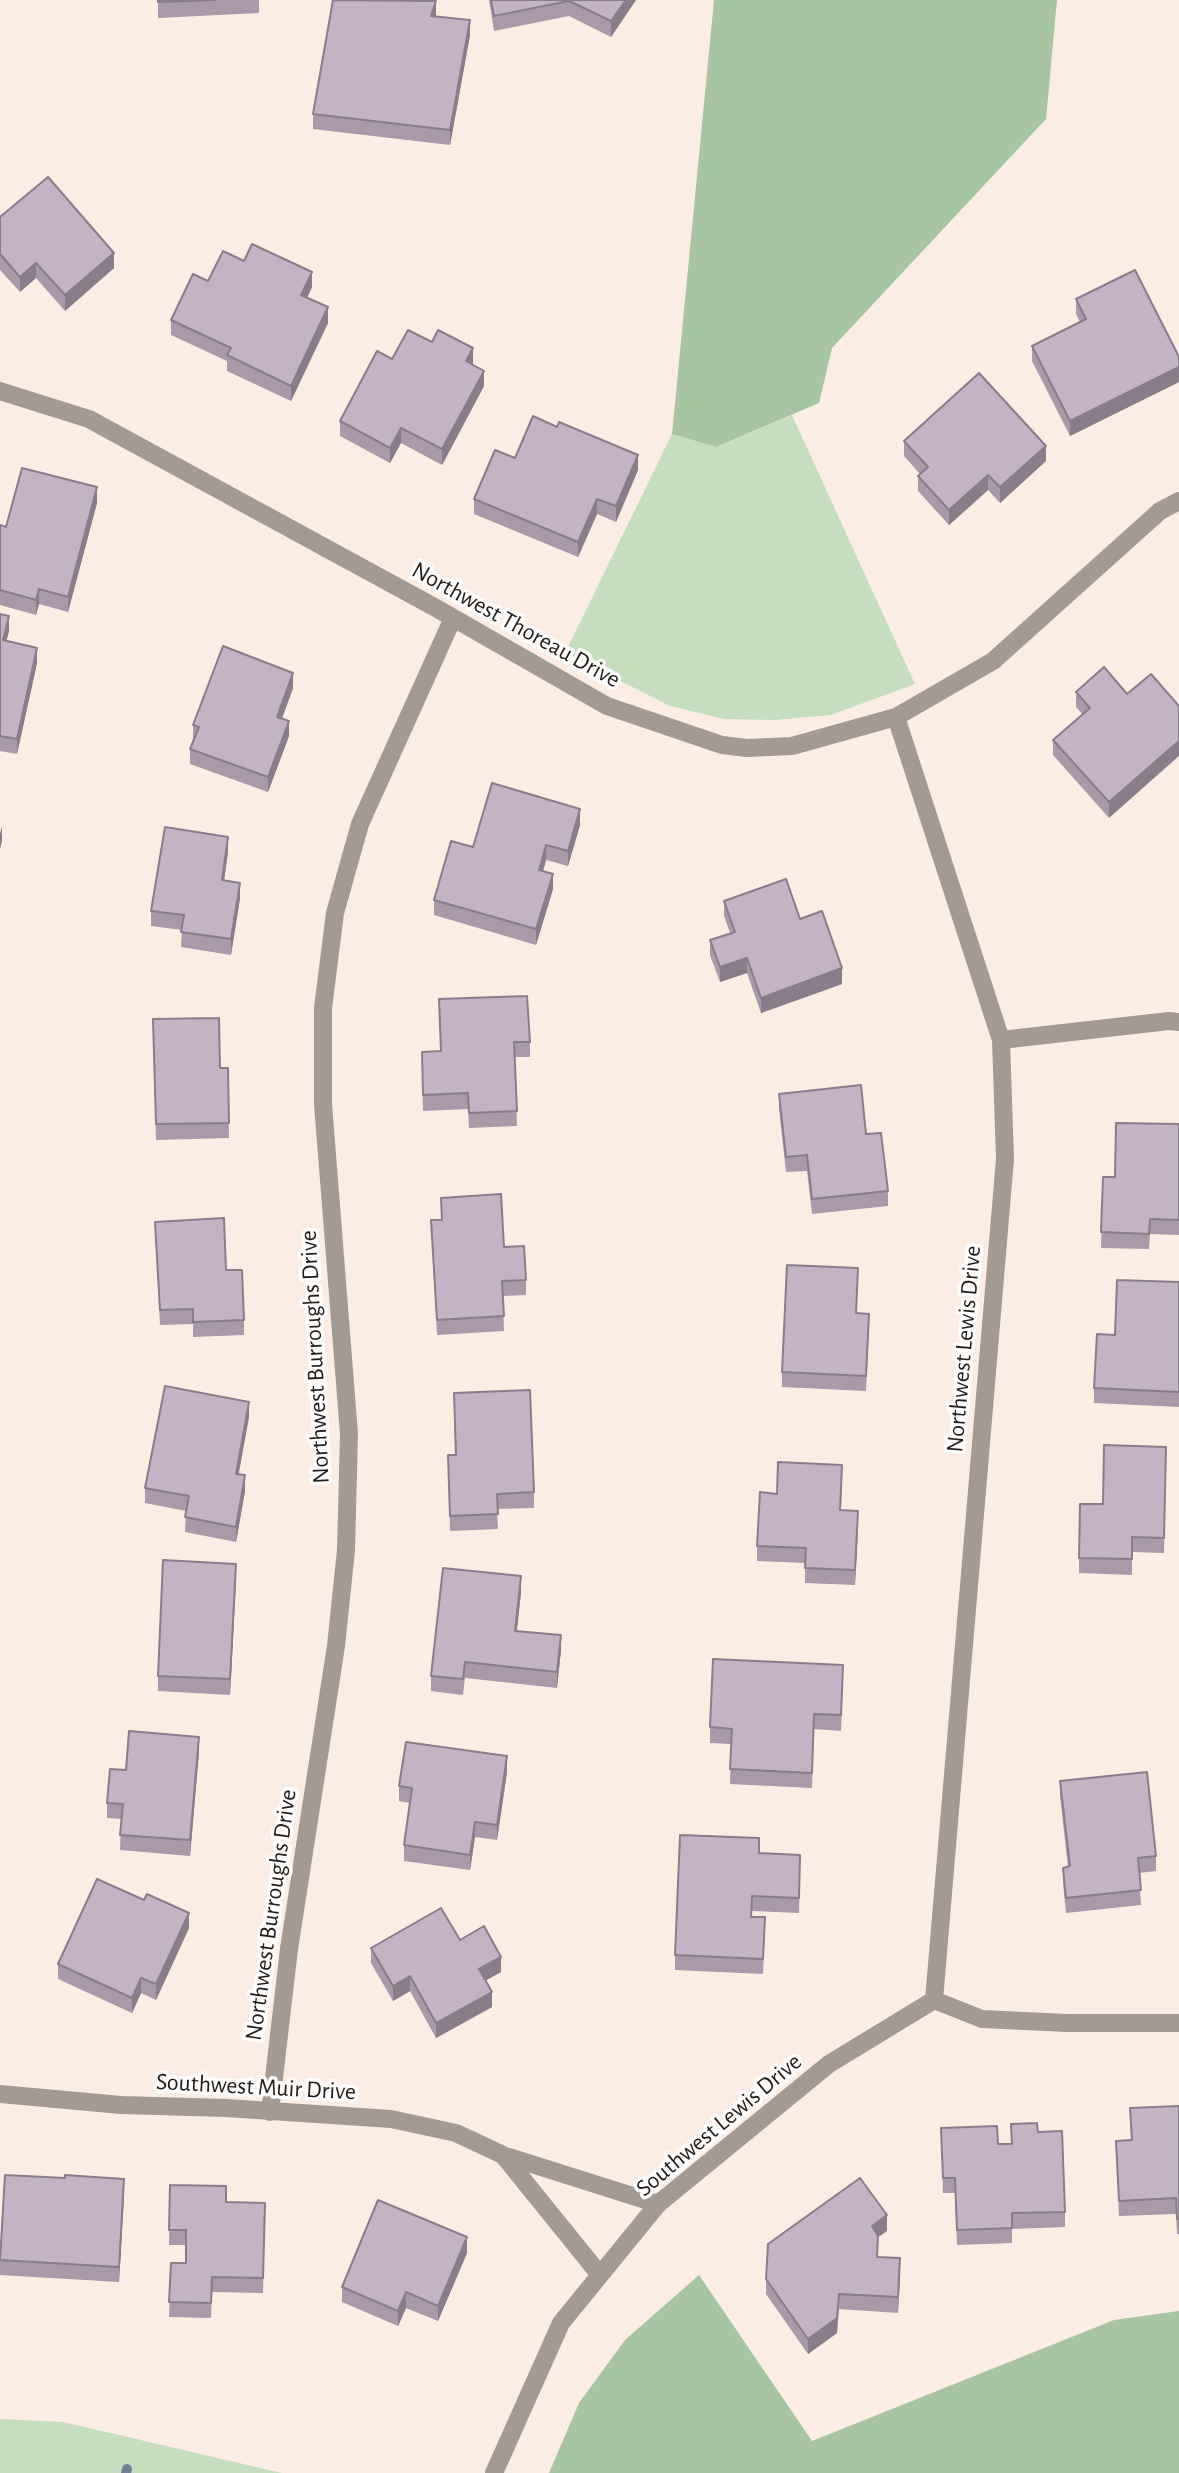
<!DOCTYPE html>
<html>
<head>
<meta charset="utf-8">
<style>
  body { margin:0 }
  canvas { display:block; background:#fcede4 }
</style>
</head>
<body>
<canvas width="1179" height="2473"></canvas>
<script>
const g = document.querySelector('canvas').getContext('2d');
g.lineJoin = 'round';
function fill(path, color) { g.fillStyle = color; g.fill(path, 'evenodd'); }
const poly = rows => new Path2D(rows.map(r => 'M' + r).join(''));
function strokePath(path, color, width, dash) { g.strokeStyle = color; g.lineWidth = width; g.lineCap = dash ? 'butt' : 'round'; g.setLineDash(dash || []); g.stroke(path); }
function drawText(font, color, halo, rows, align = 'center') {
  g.font = font + ' "Alegreya Sans",sans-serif'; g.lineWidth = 7; g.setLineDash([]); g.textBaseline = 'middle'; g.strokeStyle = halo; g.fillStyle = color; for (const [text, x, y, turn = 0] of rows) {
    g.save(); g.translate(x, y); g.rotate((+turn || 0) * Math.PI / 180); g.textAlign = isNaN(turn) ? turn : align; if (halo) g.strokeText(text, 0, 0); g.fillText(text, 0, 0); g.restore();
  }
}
const green = poly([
  [792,415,915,684,831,715,775,720,724,719,670,706,565,653,672,434,716,447],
  [0,2419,63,2422,282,2473,0,2473]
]);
const forest = poly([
  [714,0,1057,0,1046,119,832,348,819,403,716,447,672,434],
  [699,2275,812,2441,1114,2320,1179,2311,1179,2473,549,2473,579,2403,625,2340]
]);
const stream = poly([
  [126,2473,127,2469]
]);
const minor = poly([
  [0,391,89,419,436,608,607,706,722,745,747,748,792,746,896,717,993,661,1160,511,1179,501],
  [896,717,1001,1040,1005,1159,934,2000],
  [1001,1040,1169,1021,1179,1022],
  [934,2000,982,2019,1067,2023,1179,2023],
  [0,2094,121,2105,226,2108,391,2119,456,2133,503,2155,658,2204],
  [270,2112,289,1949,336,1646,346,1550,349,1434,323,1104,323,1008,335,913,360,824,453,618],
  [503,2155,600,2275],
  [494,2473,561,2323,658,2204,829,2064,934,2000]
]);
const wall = poly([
  [158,0,259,0,259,13,158,18],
  [489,0,636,0,611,37,569,16,494,31],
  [436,16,470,35,450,145,313,129,313,114],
  [0,217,114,268,65,311,36,278,20,292,0,270],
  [244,261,312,287,307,298,328,323,291,401,227,371,227,361,171,335,171,320,208,281],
  [1076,299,1179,357,1179,382,1070,436,1032,361,1032,346,1080,322,1076,314],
  [392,359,472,364,484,386,442,465,401,443,390,463,340,436,340,421],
  [904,441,1046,461,1000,503,988,490,949,525,918,491,918,476,920,474,904,456],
  [515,458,638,470,616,522,597,514,578,557,474,514,474,499],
  [97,503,68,612,39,604,36,615,0,605,0,525,6,527],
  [0,614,9,631,6,641,37,663,17,754,0,751],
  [293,688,282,718,289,736,268,792,190,764,190,749,193,741,193,725],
  [1076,692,1127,694,1109,818,1053,755,1053,740,1082,714,1076,707],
  [580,825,568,866,546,860,543,871,553,889,536,945,434,915,434,900,473,847],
  [228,852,224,880,240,898,231,955,181,947,182,930,151,926,151,911],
  [724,901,800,919,842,984,761,1013,747,973,720,982,710,955,710,940,730,933,724,916],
  [439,999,530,1042,530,1057,515,1057,517,1126,469,1128,468,1109,423,1111,422,1067,441,1051],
  [153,1019,220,1068,228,1068,229,1138,156,1140],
  [779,1094,866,1134,888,1191,888,1206,812,1214,807,1171,786,1172,779,1109],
  [1179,1124,1179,1235,1150,1234,1149,1249,1101,1248,1103,1177,1115,1177],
  [441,1198,504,1247,526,1280,526,1295,503,1296,504,1331,437,1335,431,1220,441,1220],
  [155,1222,226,1270,244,1320,244,1335,193,1337,193,1324,160,1325],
  [1179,1282,1179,1407,1094,1403,1094,1388,1115,1335],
  [858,1284,856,1313,869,1329,866,1391,782,1387,782,1372],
  [454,1393,534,1492,534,1508,497,1509,498,1529,450,1531,448,1455,455,1455],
  [249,1417,238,1474,245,1491,236,1542,185,1532,186,1511,145,1503,145,1488],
  [1166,1447,1164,1553,1132,1552,1132,1575,1079,1573,1079,1558,1103,1504],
  [842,1481,841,1510,858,1526,855,1585,805,1583,805,1563,757,1561,757,1546,777,1494],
  [236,1579,230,1695,158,1691,158,1676],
  [521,1592,517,1631,561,1650,557,1688,465,1678,463,1695,431,1691,431,1676],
  [843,1680,841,1731,814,1729,812,1788,730,1784,731,1744,710,1743,710,1727],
  [199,1752,190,1856,120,1850,121,1819,107,1818,107,1803,126,1770],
  [507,1772,497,1840,475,1837,470,1870,404,1861,404,1845,410,1803,399,1801,399,1786],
  [1060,1781,1156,1856,1156,1871,1139,1873,1141,1905,1066,1913,1063,1883,1063,1868,1068,1867,1060,1796],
  [759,1853,800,1870,799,1913,752,1911,751,1917,765,1933,763,1974,675,1970,675,1955],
  [189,1928,156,2000,141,1993,132,2013,58,1979,58,1964],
  [460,1940,501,1972,485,1981,492,2007,436,2038,410,1991,393,2001,371,1963,371,1948],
  [1179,2106,1179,2234,1177,2234,1176,2214,1119,2216,1116,2141,1131,2140,1130,2108],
  [941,2128,998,2144,1012,2144,1038,2132,1065,2212,1065,2227,1012,2229,1012,2243,957,2245,955,2193,943,2193],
  [65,2178,124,2194,119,2282,0,2275,0,2260],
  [170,2185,226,2202,265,2203,263,2293,212,2292,211,2318,169,2317,171,2263,186,2263,186,2245,169,2245],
  [887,2231,878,2237,878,2257,900,2274,898,2313,839,2309,837,2333,808,2354,766,2294,766,2279],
  [467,2253,438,2321,406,2308,398,2326,342,2302,342,2287]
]);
const shadedWall = poly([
  [626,0,636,0,611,37,611,21],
  [436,1,436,16,431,16],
  [470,20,470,35,450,145,450,130],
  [114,253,114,268,65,311,65,295],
  [36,263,36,278,20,292,20,277],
  [312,272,312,287,301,310,301,295],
  [328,307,328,323,291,401,291,386],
  [473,348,473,364,466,376,466,361],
  [1179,367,1179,382,1070,436,1070,421],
  [484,371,484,386,442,465,442,449],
  [401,428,401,443,390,463,390,448],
  [1046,446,1046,461,1000,503,1000,487],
  [638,455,638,470,616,522,616,506],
  [988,475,988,490,949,525,949,510],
  [97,487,97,503,68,612,68,597],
  [597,499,597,514,578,557,578,542],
  [39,589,39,604,36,615,36,600],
  [9,616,9,631,3,655,3,640],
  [37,648,37,663,17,754,17,739],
  [293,673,293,688,277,732,277,717],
  [289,721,289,736,268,792,268,777],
  [1179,741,1179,756,1109,818,1109,802],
  [580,809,580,825,568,866,568,851],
  [2,826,2,841,0,849,0,834],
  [228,837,228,852,222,895,222,880],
  [546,845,546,860,539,885,539,870],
  [553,874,553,889,536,945,536,929],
  [240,883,240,898,231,955,231,939],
  [747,958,747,973,720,982,720,967],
  [842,968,842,984,761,1013,761,998],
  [249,1402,249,1417,236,1489,236,1474],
  [245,1475,245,1491,236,1542,236,1527],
  [858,1511,858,1526,855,1585,855,1570],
  [236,1564,236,1579,230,1695,230,1679],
  [521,1576,521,1592,515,1646,515,1631],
  [561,1635,561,1650,557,1688,557,1672],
  [199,1737,199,1752,190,1856,190,1840],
  [507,1756,507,1772,497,1840,497,1825],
  [475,1822,475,1837,470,1870,470,1855],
  [189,1913,189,1928,156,2000,156,1984],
  [501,1957,501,1972,479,1984,479,1969],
  [410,1976,410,1991,393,2001,393,1986],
  [141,1978,141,1993,132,2013,132,1998],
  [492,1992,492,2007,436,2038,436,2023],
  [124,2179,124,2194,119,2282,119,2267],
  [887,2215,887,2231,878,2237,877,2272,872,2226],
  [467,2237,467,2253,438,2321,438,2306],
  [900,2258,900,2274,898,2313,898,2297],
  [406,2292,406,2308,398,2326,398,2311],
  [839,2294,837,2333,808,2354,808,2339]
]);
const building = poly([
  [158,0,215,0,158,2,158,0],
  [333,0,436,1,431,16,470,20,450,130,313,114,333,0],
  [491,0,626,0,611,21,569,1,494,16,491,0],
  [48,177,114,253,65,295,36,263,20,277,0,254,0,217,48,177],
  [252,244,312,272,301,295,328,307,291,386,227,355,231,348,171,320,193,274,208,281,223,251,244,261,252,244],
  [1135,270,1179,357,1179,367,1070,421,1032,346,1086,319,1076,299,1135,270],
  [408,330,432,342,438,330,473,348,466,361,484,371,442,449,401,428,390,448,340,421,377,351,392,359,408,330],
  [979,373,1046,446,1000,487,988,475,949,510,918,476,928,467,904,441,979,373],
  [533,416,557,427,559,422,638,455,616,506,597,499,578,542,474,499,495,450,515,458,533,416],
  [22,468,97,487,68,597,39,589,36,600,0,590,0,525,6,527,22,468],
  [0,614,9,616,3,640,37,648,17,739,0,736,0,614],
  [223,646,293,673,277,717,289,721,268,777,190,749,199,727,193,725,223,646],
  [1104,667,1127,694,1151,674,1179,706,1179,741,1109,802,1053,740,1090,708,1076,692,1104,667],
  [492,783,580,809,568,851,546,845,539,870,553,874,536,929,434,900,451,841,473,847,492,783],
  [165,827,228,837,222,880,240,883,231,939,181,932,184,915,151,911,165,827],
  [786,879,800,919,822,911,842,968,761,998,747,958,720,967,710,940,735,932,724,901,786,879],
  [527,996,530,1042,514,1042,517,1111,469,1113,468,1093,423,1095,422,1052,441,1051,439,999,527,996],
  [219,1018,220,1068,228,1068,229,1123,156,1124,153,1019,219,1018],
  [861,1085,866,1134,881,1133,888,1191,812,1199,807,1155,786,1157,779,1094,861,1085],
  [1116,1123,1179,1124,1179,1220,1150,1219,1149,1234,1101,1232,1103,1177,1115,1177,1116,1123],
  [501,1194,504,1247,524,1246,526,1280,502,1281,504,1316,437,1320,431,1220,442,1220,441,1198,501,1194],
  [224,1218,226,1270,242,1270,244,1320,193,1322,193,1309,160,1310,155,1222,224,1218],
  [787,1265,858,1268,856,1313,869,1314,866,1376,782,1372,787,1265],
  [1117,1280,1179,1282,1179,1392,1094,1388,1097,1334,1115,1335,1117,1280],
  [165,1386,249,1402,236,1474,245,1475,236,1527,185,1517,189,1496,145,1488,165,1386],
  [530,1390,534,1492,497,1494,498,1514,450,1516,448,1455,456,1455,454,1393,530,1390],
  [1104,1445,1166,1447,1164,1538,1132,1537,1132,1559,1079,1558,1080,1504,1103,1504,1104,1445],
  [778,1462,842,1465,840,1510,858,1511,855,1570,805,1568,806,1548,757,1546,760,1492,777,1494,778,1462],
  [163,1560,236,1564,230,1679,158,1676,163,1560],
  [443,1568,521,1576,515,1631,561,1635,557,1672,465,1662,463,1679,431,1676,443,1568],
  [713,1659,843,1665,841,1715,814,1714,812,1773,730,1769,732,1729,710,1727,713,1659],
  [129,1731,199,1737,190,1840,120,1835,123,1804,107,1803,110,1769,126,1770,129,1731],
  [406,1742,507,1756,497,1825,475,1822,470,1855,404,1845,412,1788,399,1786,406,1742],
  [1147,1772,1156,1856,1138,1858,1141,1890,1066,1898,1063,1868,1070,1866,1060,1781,1147,1772],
  [680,1835,759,1838,759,1853,800,1855,799,1898,752,1896,751,1917,765,1917,763,1959,675,1955,680,1835],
  [97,1879,144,1900,147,1894,189,1913,156,1984,141,1978,132,1998,58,1964,97,1879],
  [441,1908,460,1940,484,1926,501,1957,479,1969,492,1992,436,2023,410,1976,393,1986,371,1948,441,1908],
  [1179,2106,1179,2219,1177,2219,1176,2198,1119,2201,1116,2141,1132,2140,1130,2108,1179,2106],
  [1037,2123,1038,2132,1062,2131,1065,2212,1012,2213,1012,2228,957,2230,955,2178,943,2178,941,2128,997,2126,998,2144,1012,2144,1011,2124,1037,2123],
  [5,2175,65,2178,65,2175,124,2179,119,2267,0,2260,5,2175],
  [860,2178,887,2215,872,2226,878,2236,877,2257,900,2258,898,2297,839,2294,837,2318,808,2339,766,2279,768,2244,860,2178],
  [170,2185,226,2186,226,2202,265,2203,263,2278,212,2277,211,2303,169,2302,171,2263,186,2263,186,2230,169,2230,170,2185],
  [378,2200,467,2237,438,2306,406,2292,398,2311,342,2287,378,2200]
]);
const streetNames = [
  ["Northwest Thoreau Drive",516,625,29],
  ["Northwest Lewis Drive",964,1349,-85],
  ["Northwest Burroughs Drive",315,1357,-93],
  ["Northwest Burroughs Drive",271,1915,-82],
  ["Southwest Muir Drive",256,2087,3],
  ["Southwest Lewis Drive",719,2125,-40]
];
fill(green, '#c4debe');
fill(forest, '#a7c5a1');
strokePath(stream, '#737e97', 10);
strokePath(minor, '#a39a93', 18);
fill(wall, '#a999a9');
fill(shadedWall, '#897d8a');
fill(building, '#c4b2c5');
strokePath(building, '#897d8a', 2);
drawText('24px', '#241c16', '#fdfdfd', streetNames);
</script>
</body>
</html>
